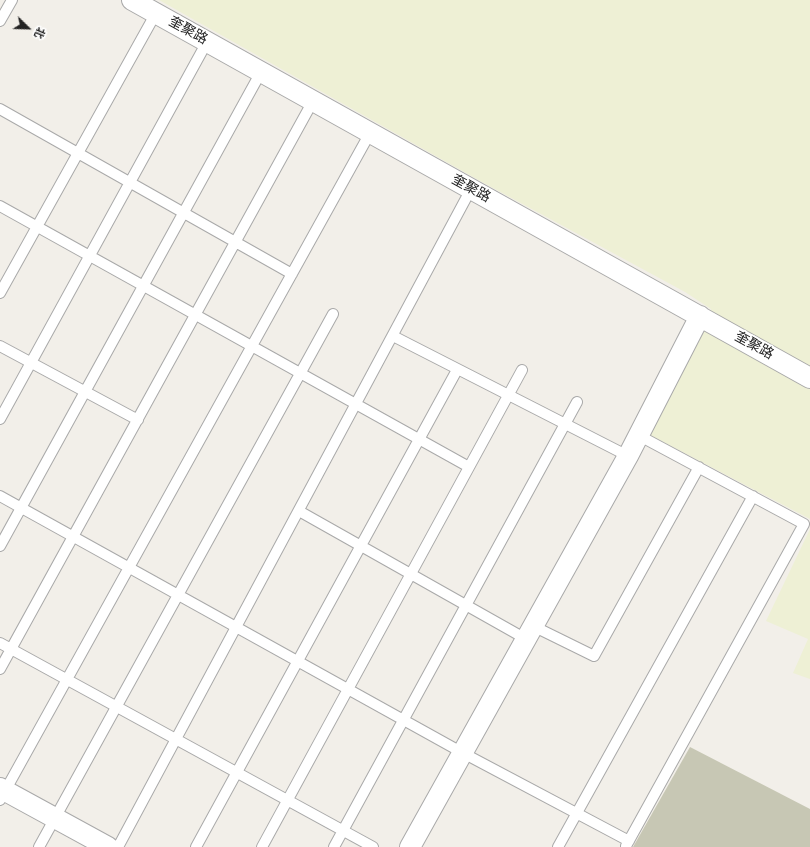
<!DOCTYPE html>
<html>
<head>
<meta charset="utf-8">
<style>
  body { margin:0 }
  #map { position:relative; width:810px; height:847px; overflow:hidden; background:#f2efe9; font-family:"DejaVu Sans","Noto Sans SC",sans-serif }
  canvas { display:block }
  .north { position:absolute; left:8px; top:8px; width:40px; height:40px; -webkit-text-stroke:3px #fff; paint-order:stroke; rotate:113deg; font-size:11px; font-weight:700; line-height:16px; text-align:center; color:#222 }
  .north::after { content:''; display:block; margin:auto; width:14px; height:18px; background:#222; clip-path:polygon(50% 0,100% 100%,50% 72%,0 100%) }
</style>
</head>
<body>
<div id="map">
<canvas width="810" height="847"></canvas>
<div class="north">北</div>
</div>
<script>
const g = document.querySelector('canvas').getContext('2d');
g.lineJoin = 'round';
function fill(path, color) { g.fillStyle = color; g.fill(path, 'evenodd'); }
const poly = rows => new Path2D(rows.map(r => 'M' + r).join(''));
function strokePath(path, color, width, dash) { g.strokeStyle = color; g.lineWidth = width; g.lineCap = dash ? 'butt' : 'round'; g.setLineDash(dash || []); g.stroke(path); }
function drawText(font, color, halo, rows, align = 'center') {
  g.font = font + ' "DejaVu Sans","Noto Sans SC",sans-serif'; g.lineWidth = 3.5; g.setLineDash([]); g.textBaseline = 'middle'; g.strokeStyle = halo; g.fillStyle = color; for (const [text, x, y, turn = 0] of rows) {
    g.save(); g.translate(x, y); g.rotate((+turn || 0) * Math.PI / 180); g.textAlign = isNaN(turn) ? turn : align; if (halo) g.strokeText(text, 0, 0); g.fillText(text, 0, 0); g.restore();
  }
}
const construction = poly([
  [690,747,810,809,810,847,633,847]
]);
const farmland = poly([
  [159,0,810,0,810,519,650,435,703,332,711,309,685,292,480,181],
  [810,529,810,679,793,673,808,639,766,621]
]);
const lane = poly([
  [0,21,12,0],
  [0,109,292,274],
  [0,206,469,467],
  [0,293,156,13],
  [393,336,628,456],
  [0,346,138,420],
  [0,419,207,42],
  [0,496,463,753,629,841],
  [299,511,526,639],
  [0,546,261,72],
  [533,626,594,656,699,467],
  [0,643,373,847],
  [0,669,313,101],
  [0,800,370,133],
  [626,846,804,524,638,435],
  [39,847,333,314],
  [118,847,471,189],
  [196,847,457,370],
  [262,847,522,370],
  [334,847,577,402],
  [558,847,753,496]
]);
const street = poly([
  [132,0,810,378],
  [0,788,108,847],
  [410,847,628,456,700,316]
]);
const streetNames = [
  ["奎聚路",188,31,29],
  ["奎聚路",471,189,29],
  ["奎聚路",754,346,29]
];
fill(construction, '#c7c7b4');
fill(farmland, '#eef0d5');
strokePath(lane, '#a9a9a9', 12);
strokePath(street, '#a9a9a9', 22);
strokePath(lane, '#fff', 10);
strokePath(street, '#fff', 20);
drawText('14px', '#222', '#fff', streetNames);
</script>
</body>
</html>
